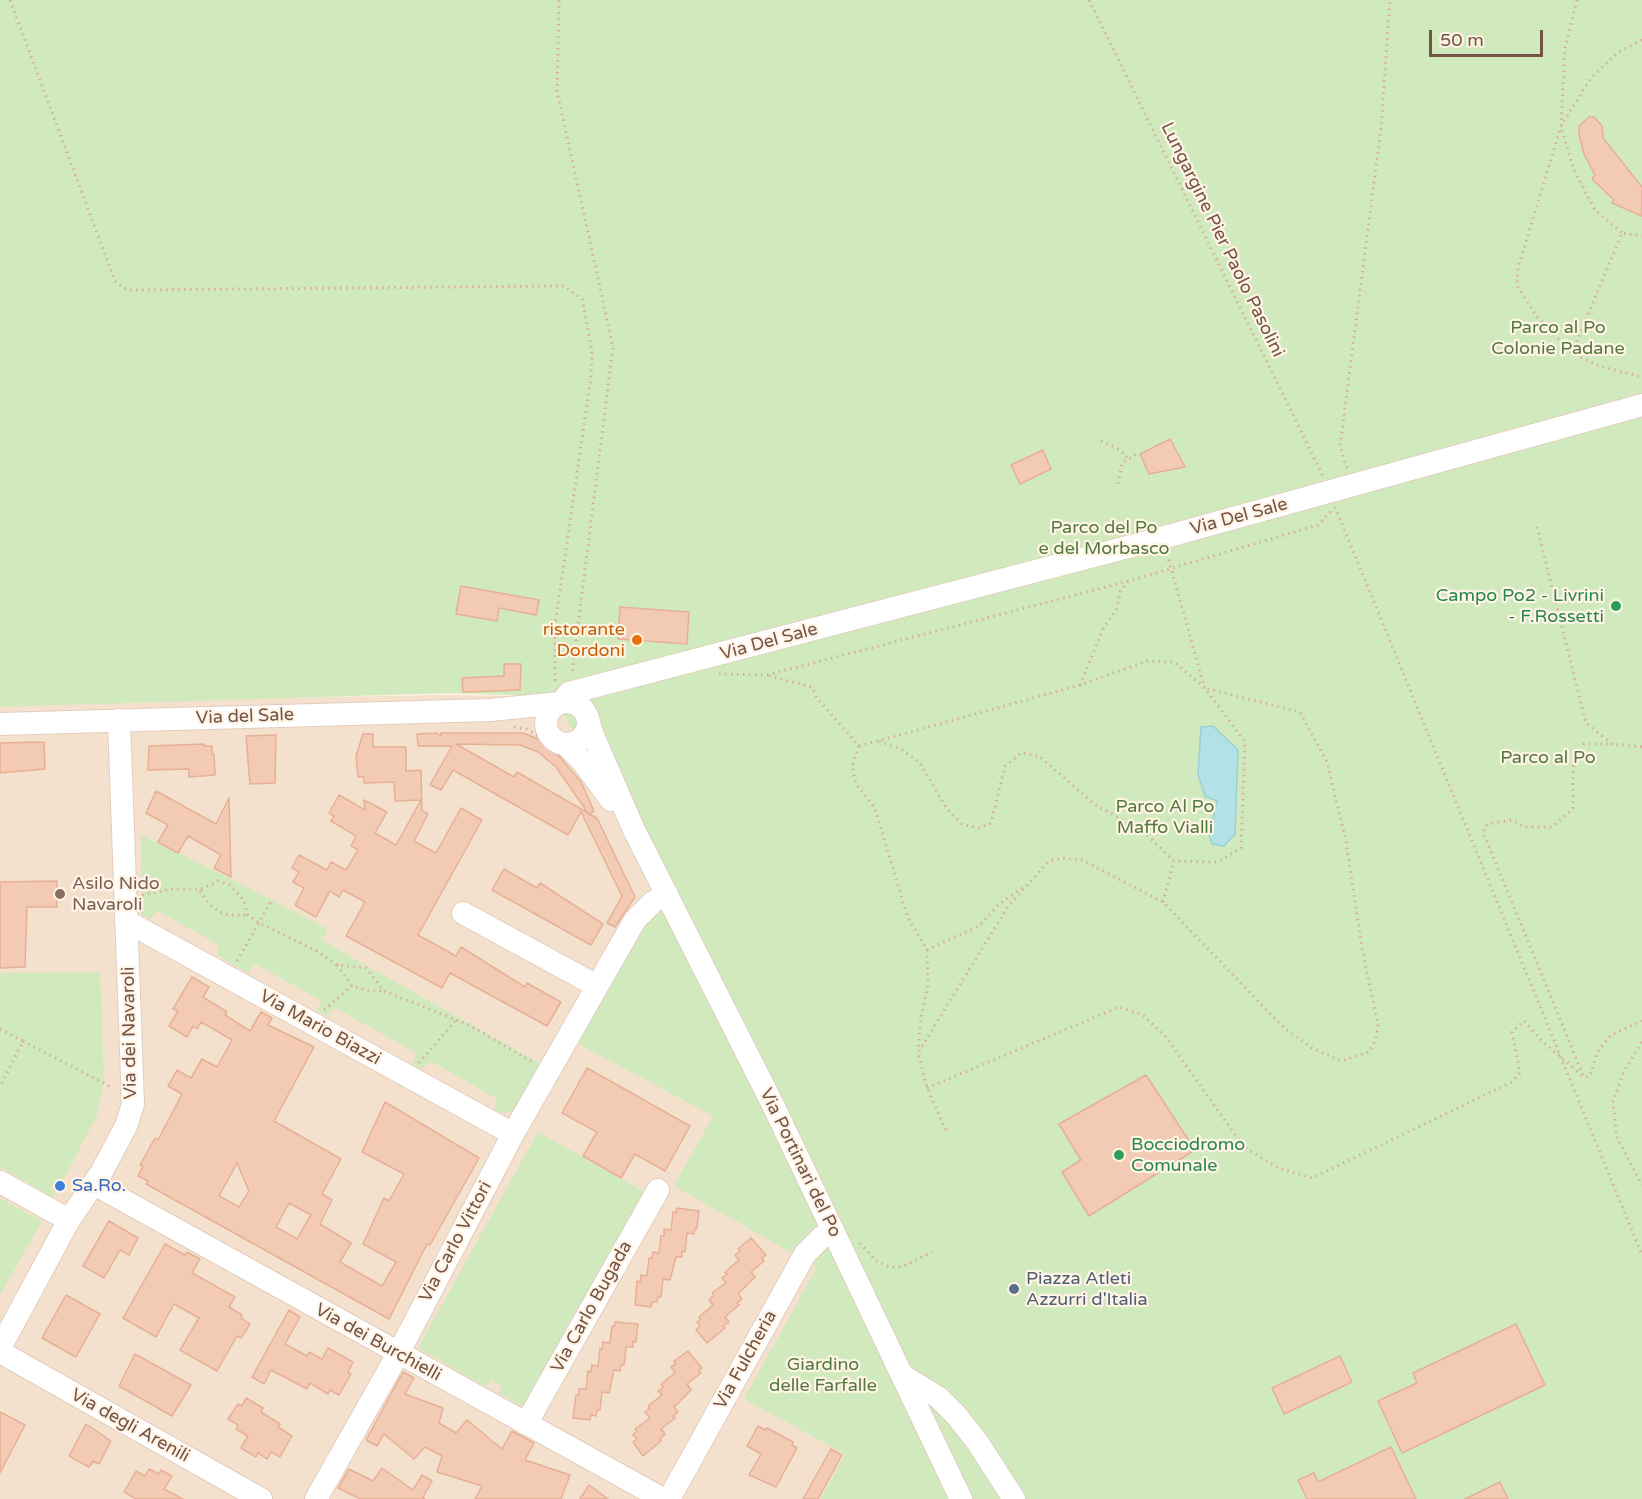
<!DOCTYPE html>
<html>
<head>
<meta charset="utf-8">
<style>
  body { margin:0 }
  #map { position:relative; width:1642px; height:1499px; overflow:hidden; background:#fdf0de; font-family:"Varela Round",sans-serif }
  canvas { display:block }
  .scale { position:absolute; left:1429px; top:30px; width:114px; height:27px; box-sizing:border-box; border:3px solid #735446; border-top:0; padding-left:8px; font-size:18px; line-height:21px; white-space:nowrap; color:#735446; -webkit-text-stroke:4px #fff4e5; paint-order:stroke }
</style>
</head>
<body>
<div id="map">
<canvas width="1642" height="1499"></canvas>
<div class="scale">50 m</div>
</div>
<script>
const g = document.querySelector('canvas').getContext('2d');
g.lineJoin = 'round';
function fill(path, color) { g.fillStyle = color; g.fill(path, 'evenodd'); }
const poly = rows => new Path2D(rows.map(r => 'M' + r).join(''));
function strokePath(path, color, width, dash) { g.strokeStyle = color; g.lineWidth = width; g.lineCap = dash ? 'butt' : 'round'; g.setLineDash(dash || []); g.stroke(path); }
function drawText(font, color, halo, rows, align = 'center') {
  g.font = font + ' "Varela Round",sans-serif'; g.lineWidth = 4.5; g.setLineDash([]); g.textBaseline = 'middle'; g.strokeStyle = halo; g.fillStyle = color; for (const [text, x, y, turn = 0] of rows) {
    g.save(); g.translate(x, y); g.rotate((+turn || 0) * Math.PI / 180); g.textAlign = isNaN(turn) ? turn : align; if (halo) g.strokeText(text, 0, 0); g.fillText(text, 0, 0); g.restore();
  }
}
const residential = poly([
  [569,693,947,1499,0,1499,0,702,452,695,554,697]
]);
const green = poly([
  [0,0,1642,0,1642,1499,821,1499,845,1454,744,1399,817,1267,674,1186,713,1116,575,1042,662,895,554,696,449,693,0,707],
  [141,835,232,879,327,929,321,940,541,1064,516,1107,508,1113,494,1111,497,1099,431,1061,422,1069,412,1063,417,1053,335,1008,326,1016,316,1010,322,1001,255,964,249,973,217,955,219,945,158,911,150,919,141,914],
  [100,972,104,1079,97,1116,63,1180,58,1177,51,1188,57,1191,53,1197,0,1167,0,973],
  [538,1132,646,1193,527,1408,498,1393,502,1386,497,1383,491,1380,487,1387,418,1348],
  [0,1198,42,1221,0,1295]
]);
const water = poly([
  [1213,726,1238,750,1235,834,1224,846,1212,844,1209,835,1217,801,1205,796,1198,775,1201,727,1213,726]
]);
const building = poly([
  [1589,117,1594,117,1602,126,1603,138,1642,187,1642,216,1612,203,1614,200,1592,179,1595,175,1584,154,1579,134,1579,126,1589,117],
  [1170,439,1185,467,1149,474,1140,454,1170,439],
  [1043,450,1051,469,1020,484,1011,465,1043,450],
  [461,586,539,600,536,615,499,608,497,621,456,614,461,586],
  [620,607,689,612,687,644,618,639,620,607],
  [504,664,521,664,520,690,463,692,462,678,504,676,504,664],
  [437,733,441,736,441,733,523,733,543,741,553,749,581,782,594,811,589,814,597,818,635,897,615,927,607,923,622,896,581,812,568,835,453,770,441,790,430,785,452,746,418,746,417,734,437,733],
  [456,744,520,745,538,752,556,767,588,813,517,772,514,777,456,744],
  [363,734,373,734,373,747,406,747,406,771,421,770,422,811,428,814,414,841,436,853,461,808,482,820,418,935,456,956,461,947,525,987,527,983,561,1002,547,1026,450,973,442,988,346,936,365,902,343,890,339,897,330,891,316,917,295,905,304,888,293,882,299,872,292,868,299,855,327,870,331,862,346,870,358,850,351,846,356,836,331,821,334,816,329,813,339,795,365,810,364,800,387,812,375,833,396,845,421,800,395,801,394,782,364,783,364,777,358,777,356,756,363,734],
  [276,735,275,783,250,784,246,736,276,735],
  [44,742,45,769,0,773,0,743,44,742],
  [204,744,204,746,212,746,212,754,214,754,215,775,189,777,189,769,148,770,149,746,204,744],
  [156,791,216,824,229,798,231,877,214,868,221,855,188,836,178,853,158,842,168,825,146,813,156,791],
  [504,869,537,888,540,883,603,924,591,945,492,890,504,869],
  [57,881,57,907,27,907,25,967,0,968,0,882,57,881],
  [192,977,209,987,203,997,227,1012,225,1015,250,1031,261,1012,272,1018,268,1025,314,1047,274,1121,341,1159,322,1194,332,1200,320,1224,351,1243,340,1262,382,1286,396,1262,363,1244,384,1198,389,1201,404,1174,362,1152,385,1102,479,1158,430,1245,427,1244,389,1319,146,1184,148,1181,138,1176,143,1166,140,1165,155,1138,158,1140,182,1094,168,1086,177,1070,191,1078,202,1059,217,1067,232,1040,201,1022,197,1029,193,1026,187,1037,169,1026,178,1011,173,1009,192,977],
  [237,1163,249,1191,239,1207,219,1196,237,1163],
  [289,1203,311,1215,297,1239,276,1227,289,1203],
  [587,1068,690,1126,665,1171,635,1154,621,1178,583,1156,597,1132,562,1113,587,1068],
  [1146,1075,1195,1150,1089,1216,1062,1172,1081,1160,1059,1124,1146,1075],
  [677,1208,699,1211,697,1228,695,1228,694,1234,687,1233,685,1252,682,1251,682,1257,676,1257,670,1280,663,1279,661,1297,658,1297,657,1302,652,1302,651,1307,635,1305,637,1281,640,1282,641,1275,647,1276,649,1258,652,1258,653,1252,659,1253,661,1236,664,1236,664,1229,671,1230,673,1212,676,1213,677,1208],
  [109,1221,138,1238,129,1255,120,1250,104,1278,83,1266,109,1221],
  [751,1238,766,1255,762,1258,764,1261,751,1272,755,1277,738,1294,742,1299,737,1303,739,1305,725,1317,729,1322,723,1326,725,1328,707,1343,696,1330,700,1326,697,1322,701,1319,699,1317,713,1305,709,1300,714,1295,712,1293,726,1283,722,1278,727,1274,725,1272,739,1260,735,1255,740,1251,738,1249,751,1238],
  [165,1244,185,1255,187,1252,200,1259,192,1273,235,1297,229,1307,242,1315,241,1318,250,1324,241,1338,237,1336,217,1371,180,1350,199,1318,174,1304,156,1337,123,1318,165,1244],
  [66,1295,100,1314,76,1357,42,1338,66,1295],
  [289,1310,300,1317,285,1344,307,1356,309,1352,322,1359,328,1348,353,1362,348,1372,351,1374,339,1395,330,1390,328,1394,310,1383,307,1389,271,1370,264,1384,252,1377,289,1310],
  [615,1322,638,1324,636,1342,633,1341,633,1347,626,1347,624,1365,621,1365,620,1371,614,1370,609,1393,602,1392,600,1410,597,1410,596,1416,591,1415,590,1420,573,1418,576,1395,579,1395,579,1389,586,1389,588,1371,591,1372,592,1365,598,1366,600,1349,602,1349,603,1342,610,1343,612,1326,615,1326,615,1322],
  [1516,1324,1545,1385,1402,1453,1378,1401,1417,1383,1413,1373,1516,1324],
  [688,1351,702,1368,698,1371,701,1373,687,1384,691,1390,674,1407,678,1412,673,1416,675,1418,661,1429,665,1434,660,1439,661,1441,643,1456,633,1442,637,1439,633,1435,637,1431,635,1429,650,1418,645,1412,650,1408,648,1406,662,1395,658,1391,663,1387,661,1384,675,1373,671,1367,676,1364,674,1361,688,1351],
  [135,1354,191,1385,172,1416,119,1386,135,1354],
  [1340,1356,1352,1382,1284,1414,1272,1388,1340,1356],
  [403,1372,414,1378,405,1394,443,1408,439,1423,456,1433,467,1420,502,1449,512,1431,534,1443,525,1460,570,1475,561,1499,475,1499,482,1486,437,1472,442,1456,425,1447,414,1459,384,1434,377,1446,366,1440,403,1372],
  [246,1398,263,1408,261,1412,280,1424,278,1427,292,1436,280,1457,271,1452,267,1459,258,1453,256,1457,241,1448,248,1436,236,1429,238,1425,228,1419,238,1404,242,1406,246,1398],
  [0,1412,25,1425,0,1473,0,1412],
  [86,1424,111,1441,99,1464,93,1461,89,1467,69,1456,86,1424],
  [758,1426,765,1430,767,1428,793,1442,792,1445,797,1448,776,1487,749,1475,761,1454,747,1446,758,1426],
  [1391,1447,1416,1499,1307,1499,1298,1480,1314,1473,1318,1482,1391,1447],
  [831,1449,842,1455,818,1499,803,1499,831,1449],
  [382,1468,413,1490,422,1475,432,1481,423,1497,425,1499,360,1499,338,1488,349,1469,373,1481,382,1468],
  [149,1469,159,1474,161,1470,172,1476,164,1489,183,1499,136,1499,124,1492,136,1471,145,1476,149,1469],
  [1500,1482,1508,1499,1465,1499,1500,1482],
  [589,1485,608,1499,580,1499,589,1485]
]);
const path = poly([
  [10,0,115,281,127,290,564,286,582,299,592,350,591,377,555,625,555,681],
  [559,0,557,91,613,347,572,673],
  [1089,0,1323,476],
  [1577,0,1565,48,1561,126,1573,168,1595,210,1622,233],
  [1642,40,1617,53,1591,78,1561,126,1518,268,1517,286,1537,317,1572,353,1599,366,1642,377],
  [1572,353,1622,233,1642,236],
  [1101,441,1120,450,1128,459],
  [1347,468,1340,446,1381,128,1390,0],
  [1118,484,1122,463,1138,453],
  [1335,507,1642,1255],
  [1537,527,1586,723,1612,744,1642,747],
  [1167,554,1204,686],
  [719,674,767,675,1129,581,1318,525,1331,511],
  [769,676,812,687,817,698,859,746],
  [1080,685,1103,629,1117,608,1120,592,1128,582],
  [514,727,526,729,549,742],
  [859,746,878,741,1080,685,1147,661,1174,662,1205,688,1245,742,1241,848,1218,862,1174,861,1144,832,1094,804,1039,756,1021,753,1005,766,991,823,979,828,962,824,947,809,920,763,901,749,878,741],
  [859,746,852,766,856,784,875,808,907,916,927,950,928,985,921,1018,918,1049],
  [200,891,209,904,219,912,228,915,248,915],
  [142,895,172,889,200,890,218,881,230,885,244,901,248,915,259,923,315,950,337,965,366,968,384,991,469,1025,534,1063],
  [1163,902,1174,861],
  [927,950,979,926,998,905,1025,886],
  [237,961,272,900],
  [337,965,352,986,370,991,384,991],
  [324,1010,352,986],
  [0,1029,23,1041,0,1087],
  [23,1041,113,1088],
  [1642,1042,1624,1071,1613,1102,1617,1138,1642,1185],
  [419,1063,455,1021],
  [1583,1075,1483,832,1488,824,1511,820,1525,827,1552,827,1573,809,1573,767,1584,744,1612,744],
  [927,1088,1119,1007,1143,1015,1166,1037,1243,1146,1278,1168,1312,1178,1512,1082,1520,1073,1512,1032,1524,1021,1542,1041,1584,1077,1590,1076,1597,1053,1611,1035,1642,1021],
  [946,1130,927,1088,918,1053,1007,908,1049,861,1062,858,1082,860,1163,902,1282,1026,1312,1048,1341,1061,1369,1052,1376,1039,1378,1025,1362,948,1346,841,1327,762,1300,712,1205,688],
  [860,1243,875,1260,889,1267,902,1267,932,1252]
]);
const minor = poly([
  [566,701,564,699,569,693,1147,542,1642,405],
  '546 723a21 21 0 1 1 42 0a21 21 0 1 1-42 0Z',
  [588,718,592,733,634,830,772,1103,961,1499],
  [0,724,490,710,560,703],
  [565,744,583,762,611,800],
  [463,913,597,986],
  [126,921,513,1134],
  [0,1182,69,1220],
  [94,1184,663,1499],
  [0,1348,69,1220,101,1173,126,1126,133,1104,119,720],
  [0,1352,261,1499],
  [902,1375,939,1398,956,1415,978,1443,1014,1499],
  [526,1424,658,1190],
  [316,1499,398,1354,513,1134,635,920,653,902,667,894],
  [669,1499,805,1254,822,1237,833,1230]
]);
const markers = [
  [1616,606,6,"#2e9e5b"],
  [637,640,6,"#e8710a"],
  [60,894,6,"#8d6e63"],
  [1119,1155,6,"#2e9e5b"],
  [60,1186,6,"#3f7fe0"],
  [1014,1289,6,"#5c6f8a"]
];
const streetNames = [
  ["Lungargine Pier Paolo Pasolini",1222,240,64],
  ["Via Del Sale",1239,517,-15],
  ["Via Del Sale",769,642,-15],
  ["Via del Sale",245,717,-2],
  ["Via Mario Biazzi",320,1028,29],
  ["Via dei Navaroli",130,1033,-91],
  ["Via Portinari del Po",800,1163,64],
  ["Via Carlo Vittori",456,1242,-62],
  ["Via Carlo Bugada",592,1307,-61],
  ["Via dei Burchielli",378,1343,29],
  ["Via Fulcheria",746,1360,-61],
  ["Via degli Arenili",130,1426,29]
];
const parkNames = [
  ["Parco al Po",1558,328],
  ["Colonie Padane",1558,349],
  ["Parco del Po",1104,528],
  ["e del Morbasco",1104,549],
  ["Parco al Po",1548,758],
  ["Parco Al Po",1165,807],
  ["Maffo Vialli",1165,828],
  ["Giardino",823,1365],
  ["delle Farfalle",823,1386]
];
const leisureNames = [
  ["Campo Po2 - Livrini",1604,596],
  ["- F.Rossetti",1604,617],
  ["Bocciodromo",1131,1145,"left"],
  ["Comunale",1131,1166,"left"]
];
const foodNames = [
  ["ristorante",625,630],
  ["Dordoni",625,651]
];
const educationNames = [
  ["Asilo Nido",72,884],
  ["Navaroli",72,905]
];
const shopNames = [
  ["Sa.Ro.",72,1186]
];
const serviceNames = [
  ["Piazza Atleti",1026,1279],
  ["Azzurri d'Italia",1026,1300]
];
fill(residential, '#f4e1cd');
fill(green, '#d1eabd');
fill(water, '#b3e1e6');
strokePath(water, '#99d1d8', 1.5);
fill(building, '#f3cbb5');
strokePath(building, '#e6b095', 1.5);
strokePath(minor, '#e3cdbe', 24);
strokePath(path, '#d7ae99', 3, [1.5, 4.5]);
strokePath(minor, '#fff', 22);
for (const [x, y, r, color] of markers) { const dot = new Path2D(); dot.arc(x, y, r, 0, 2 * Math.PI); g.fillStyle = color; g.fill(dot); strokePath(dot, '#fff4e5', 2); }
drawText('18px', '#735446', '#fff4e5', streetNames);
drawText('18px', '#52793e', '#fff4e5', parkNames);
drawText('18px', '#27864d', '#fff4e5', leisureNames, 'right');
drawText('18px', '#c56008', '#fff4e5', foodNames, 'right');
drawText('18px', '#785e54', '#fff4e5', educationNames, 'left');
drawText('18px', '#366cbe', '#fff4e5', shopNames, 'left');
drawText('18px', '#4e5e75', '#fff4e5', serviceNames, 'left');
</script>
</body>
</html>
